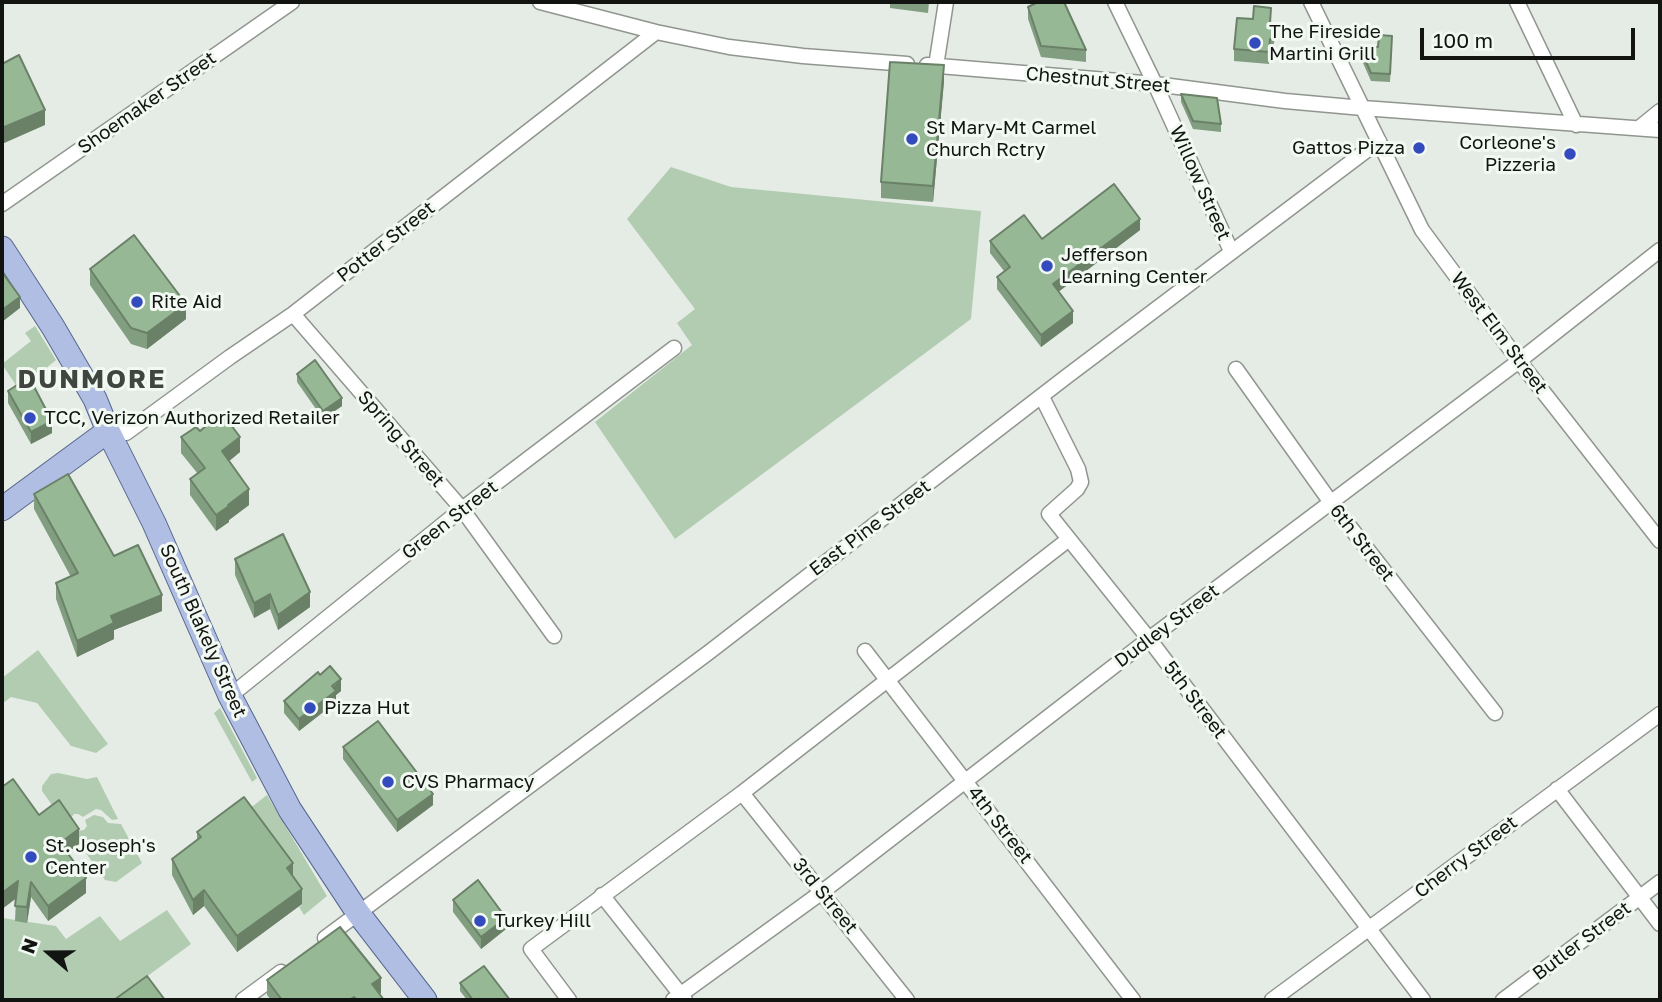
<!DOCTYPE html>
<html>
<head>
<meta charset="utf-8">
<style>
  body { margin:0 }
  #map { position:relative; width:1662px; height:1002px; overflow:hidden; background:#e5ece5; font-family:"Golos Text",sans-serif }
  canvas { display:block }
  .frame { position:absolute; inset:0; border:4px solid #121412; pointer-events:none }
  .north { position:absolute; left:14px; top:918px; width:70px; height:70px; -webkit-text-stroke:5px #f2f9f2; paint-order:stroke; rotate:290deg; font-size:19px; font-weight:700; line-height:28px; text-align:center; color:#121412 }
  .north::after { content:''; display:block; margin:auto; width:24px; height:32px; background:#121412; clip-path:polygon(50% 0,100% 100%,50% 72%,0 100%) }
  .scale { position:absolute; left:1420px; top:28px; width:215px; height:32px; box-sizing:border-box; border:4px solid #121412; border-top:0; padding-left:9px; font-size:21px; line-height:24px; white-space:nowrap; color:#121412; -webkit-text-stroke:5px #f2f9f2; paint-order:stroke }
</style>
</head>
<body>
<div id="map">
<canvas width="1662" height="1002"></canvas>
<div class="frame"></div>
<div class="north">N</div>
<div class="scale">100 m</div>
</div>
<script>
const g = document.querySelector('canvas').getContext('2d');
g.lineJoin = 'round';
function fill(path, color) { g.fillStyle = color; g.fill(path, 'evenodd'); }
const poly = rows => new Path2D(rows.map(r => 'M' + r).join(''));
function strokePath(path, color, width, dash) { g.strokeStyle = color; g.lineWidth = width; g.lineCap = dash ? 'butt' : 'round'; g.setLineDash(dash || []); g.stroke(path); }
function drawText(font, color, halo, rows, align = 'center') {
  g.font = font + ' "Golos Text",sans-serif'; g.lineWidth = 6; g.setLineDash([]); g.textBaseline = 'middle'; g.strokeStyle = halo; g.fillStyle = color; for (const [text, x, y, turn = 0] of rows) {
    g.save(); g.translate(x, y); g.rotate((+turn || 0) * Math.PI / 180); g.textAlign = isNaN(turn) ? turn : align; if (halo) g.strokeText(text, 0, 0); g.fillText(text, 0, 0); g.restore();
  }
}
const green = poly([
  [671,167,731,187,981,211,971,319,675,539,595,422,692,345,677,323,695,309,627,219],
  [35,326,56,360,19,390,2,364,31,341,25,333],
  [38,650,108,744,96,753,71,746,37,703,11,697,2,704,2,678],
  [220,708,257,778,252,782,214,713],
  [58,773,87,779,97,777,118,819,112,820,101,810,96,809,83,817,78,814,74,814,71,818,59,815,42,791,42,786,51,774],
  [267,795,327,896,304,915,299,907,302,905,244,813],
  [94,815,103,817,108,823,121,824,142,863,116,882,105,880,71,832,84,830,87,826,85,820],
  [167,910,191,944,115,1000,2,1000,2,918,56,926,66,939,100,916,120,941]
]);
const minor = poly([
  [540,2,656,32,729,47,803,56,907,64],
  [1115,2,1155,84,1231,251],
  [1311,2,1422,230,1519,361,1660,541],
  [1517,2,1576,125],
  [927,65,1155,84,1285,101,1363,108,1660,130],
  [936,66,946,2],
  [1639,128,1660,111],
  [2,204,292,2],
  [293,314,462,509,554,636],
  [1236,369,1332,504,1495,713],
  [1042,397,1078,469,1081,482,1077,489,1049,514,1149,639,1423,1000],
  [108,431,126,433,230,357,293,314,656,32],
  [865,651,1133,1000],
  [230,696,462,509,674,348],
  [1557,789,1660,924],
  [742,793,907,1000],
  [602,895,685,1000],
  [325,938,708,653,1066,377,1379,141],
  [243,1000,281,972],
  [569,1000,531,949,742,793,1069,539],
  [673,1000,822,892,1149,639,1519,361,1660,250],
  [1272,1000,1660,714],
  [1503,1000,1660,882]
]);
const primary = poly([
  [2,248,53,327,95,399,108,431,154,523,230,696,290,810,358,913,425,1000],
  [2,509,108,431]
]);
const wall = poly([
  [890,2,929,2,928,13,890,8],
  [1028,7,1086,50,1086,62,1041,57,1028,19],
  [1271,23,1275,35,1273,51,1270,51,1269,64,1234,61,1234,49],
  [1392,44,1390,82,1371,81,1359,54,1359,46,1378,47],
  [944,81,933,202,881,198,881,182],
  [1181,94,1221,124,1221,132,1193,129,1181,102],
  [1140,230,1058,292,1073,323,1041,347,997,289,997,277,1004,271,990,253,990,241,1042,239],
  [90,269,186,319,147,349,131,344,90,285],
  [297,374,342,406,323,419,297,382],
  [8,391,52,433,31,444,8,403],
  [200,431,240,452,229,461,249,505,229,520,229,522,216,531,190,495,190,479,198,474,181,453,181,437],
  [34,494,114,556,162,611,114,630,114,639,77,657,56,599,56,583,71,577,34,509],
  [235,559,310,607,278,630,270,609,254,618,235,575],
  [320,675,341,691,336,695,336,702,299,731,284,713,284,701],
  [343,747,433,805,397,832,343,759],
  [2,787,79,844,67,853,86,893,48,921,31,897,27,923,15,921,16,898,2,909],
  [197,832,293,877,302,904,237,952,204,906,193,915,172,875,172,859,197,840],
  [453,900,506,929,481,949,453,912],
  [267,980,381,993,379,994,384,1000,271,1000,267,995],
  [460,983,510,1000,467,1000,460,991]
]);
const shadedWall = poly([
  [944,65,944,81,933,202,933,186],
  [45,110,45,125,2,144,2,128],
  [1140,219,1140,230,1053,296,1053,284],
  [20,297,20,308,2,322,2,310],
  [186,304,186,319,147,349,147,333],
  [1073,311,1073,323,1041,347,1041,335],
  [342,398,342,406,323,419,323,411],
  [52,421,52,433,31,444,31,432],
  [240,437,240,452,222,467,222,451],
  [249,489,249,505,229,520,229,522,216,531,216,515,228,505],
  [310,592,310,607,278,630,278,615],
  [270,594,270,609,254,618,254,603],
  [162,595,162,611,114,630,114,639,77,657,77,641,111,616],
  [341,679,341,691,336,695,336,702,299,731,299,719],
  [433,794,433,805,397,832,397,820],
  [79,829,79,844,60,858,60,843],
  [293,863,293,879,287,868],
  [86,878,86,893,48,921,48,906],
  [18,881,18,897,2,909,2,893],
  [31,882,31,897,27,923,27,907],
  [302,889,302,904,237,952,237,936],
  [204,890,204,906,193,915,193,900],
  [506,918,506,929,481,949,481,937],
  [381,978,381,993,372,999,372,984]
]);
const building = poly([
  [1038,2,1064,2,1086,50,1041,46,1028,7,1038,2],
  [1254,6,1271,8,1270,23,1275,23,1273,39,1270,39,1269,52,1234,49,1237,18,1253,19,1254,6],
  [1379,35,1392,36,1390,74,1371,73,1359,46,1378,47,1379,35],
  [19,55,45,110,2,128,2,64,19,55],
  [890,62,944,65,933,186,881,182,890,62],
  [1181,94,1217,98,1221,124,1193,121,1181,94],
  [1114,184,1140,219,1053,284,1073,311,1041,335,997,277,1010,267,990,241,1024,215,1042,239,1114,184],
  [134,235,186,304,147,333,131,328,90,269,134,235],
  [2,272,20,297,2,310,2,272],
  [315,360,342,398,323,411,297,374,315,360],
  [29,377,52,421,31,432,8,391,29,377],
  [222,413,240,437,222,451,249,489,228,505,229,506,216,515,190,479,205,468,181,437,196,427,200,431,222,413],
  [68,474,114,556,138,545,162,595,111,616,114,623,77,641,56,583,78,573,34,494,68,474],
  [283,534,310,592,278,615,270,594,254,603,235,559,283,534],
  [330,666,341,679,332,686,336,691,299,719,284,701,318,672,320,675,330,666],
  [378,721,433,794,397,820,343,747,378,721],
  [13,779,39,815,59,800,79,829,60,843,86,878,48,906,31,882,27,907,15,906,18,881,2,893,2,787,13,779],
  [244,797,293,863,287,868,302,889,237,936,204,890,193,900,172,859,201,837,197,832,244,797],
  [478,880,506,918,481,937,453,900,478,880],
  [340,927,381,978,372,984,384,1000,357,1000,354,997,349,1000,282,1000,267,980,340,927],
  [484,966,510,1000,473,1000,460,983,484,966],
  [147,976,165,1000,114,1000,147,976]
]);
const markers = [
  [1255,43,7,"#344bbd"],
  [912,139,7,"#344bbd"],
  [1419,148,7,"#344bbd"],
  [1570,154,7,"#344bbd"],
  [1047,266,7,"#344bbd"],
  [137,302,7,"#344bbd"],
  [30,418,7,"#344bbd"],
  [310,708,7,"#344bbd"],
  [388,782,7,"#344bbd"],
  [31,857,7,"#344bbd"],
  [480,921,7,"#344bbd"]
];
const poiNames = [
  ["The Fireside",1269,32],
  ["Martini Grill",1269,54],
  ["St Mary-Mt Carmel",926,128],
  ["Church Rctry",926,150],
  ["Corleone's",1556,143,"right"],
  ["Pizzeria",1556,165,"right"],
  ["Gattos Pizza",1405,148,"right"],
  ["Jefferson",1061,255],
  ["Learning Center",1061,277],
  ["Rite Aid",151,302],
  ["TCC, Verizon Authorized Retailer",44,418],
  ["Pizza Hut",324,708],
  ["CVS Pharmacy",402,782],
  ["St. Joseph's",45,846],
  ["Center",45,868],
  ["Turkey Hill",494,921]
];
const streetNames = [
  ["Chestnut Street",1098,80,5],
  ["Shoemaker Street",147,103,-35],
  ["Willow Street",1200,183,66],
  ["Potter Street",386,242,-38],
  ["West Elm Street",1499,333,53],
  ["Spring Street",401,439,49],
  ["Green Street",450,520,-38],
  ["East Pine Street",870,528,-37],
  ["6th Street",1362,543,52],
  ["Dudley Street",1167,626,-37],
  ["South Blakely Street",203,631,66],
  ["5th Street",1195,700,53],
  ["4th Street",1000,825,52],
  ["Cherry Street",1466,857,-37],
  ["3rd Street",825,896,51],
  ["Butler Street",1582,941,-37]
];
const districtNames = [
  ["DUNMORE",92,380]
];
fill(green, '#b2ccb1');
strokePath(minor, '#90968f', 17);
strokePath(primary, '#57668e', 25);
strokePath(minor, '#fff', 14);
strokePath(primary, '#b0bee3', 23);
fill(wall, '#829e80');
fill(shadedWall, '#6a8168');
fill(building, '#97b895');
strokePath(building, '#6a8168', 2);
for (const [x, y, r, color] of markers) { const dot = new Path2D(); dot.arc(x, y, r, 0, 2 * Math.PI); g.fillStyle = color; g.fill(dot); strokePath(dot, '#f2f9f2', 2.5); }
drawText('19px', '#121412', '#f2f9f2', poiNames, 'left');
drawText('19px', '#121412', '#f2f9f2', streetNames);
g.letterSpacing = '2px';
drawText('bold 26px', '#404540', '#f2f9f2', districtNames);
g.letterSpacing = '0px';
</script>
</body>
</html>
